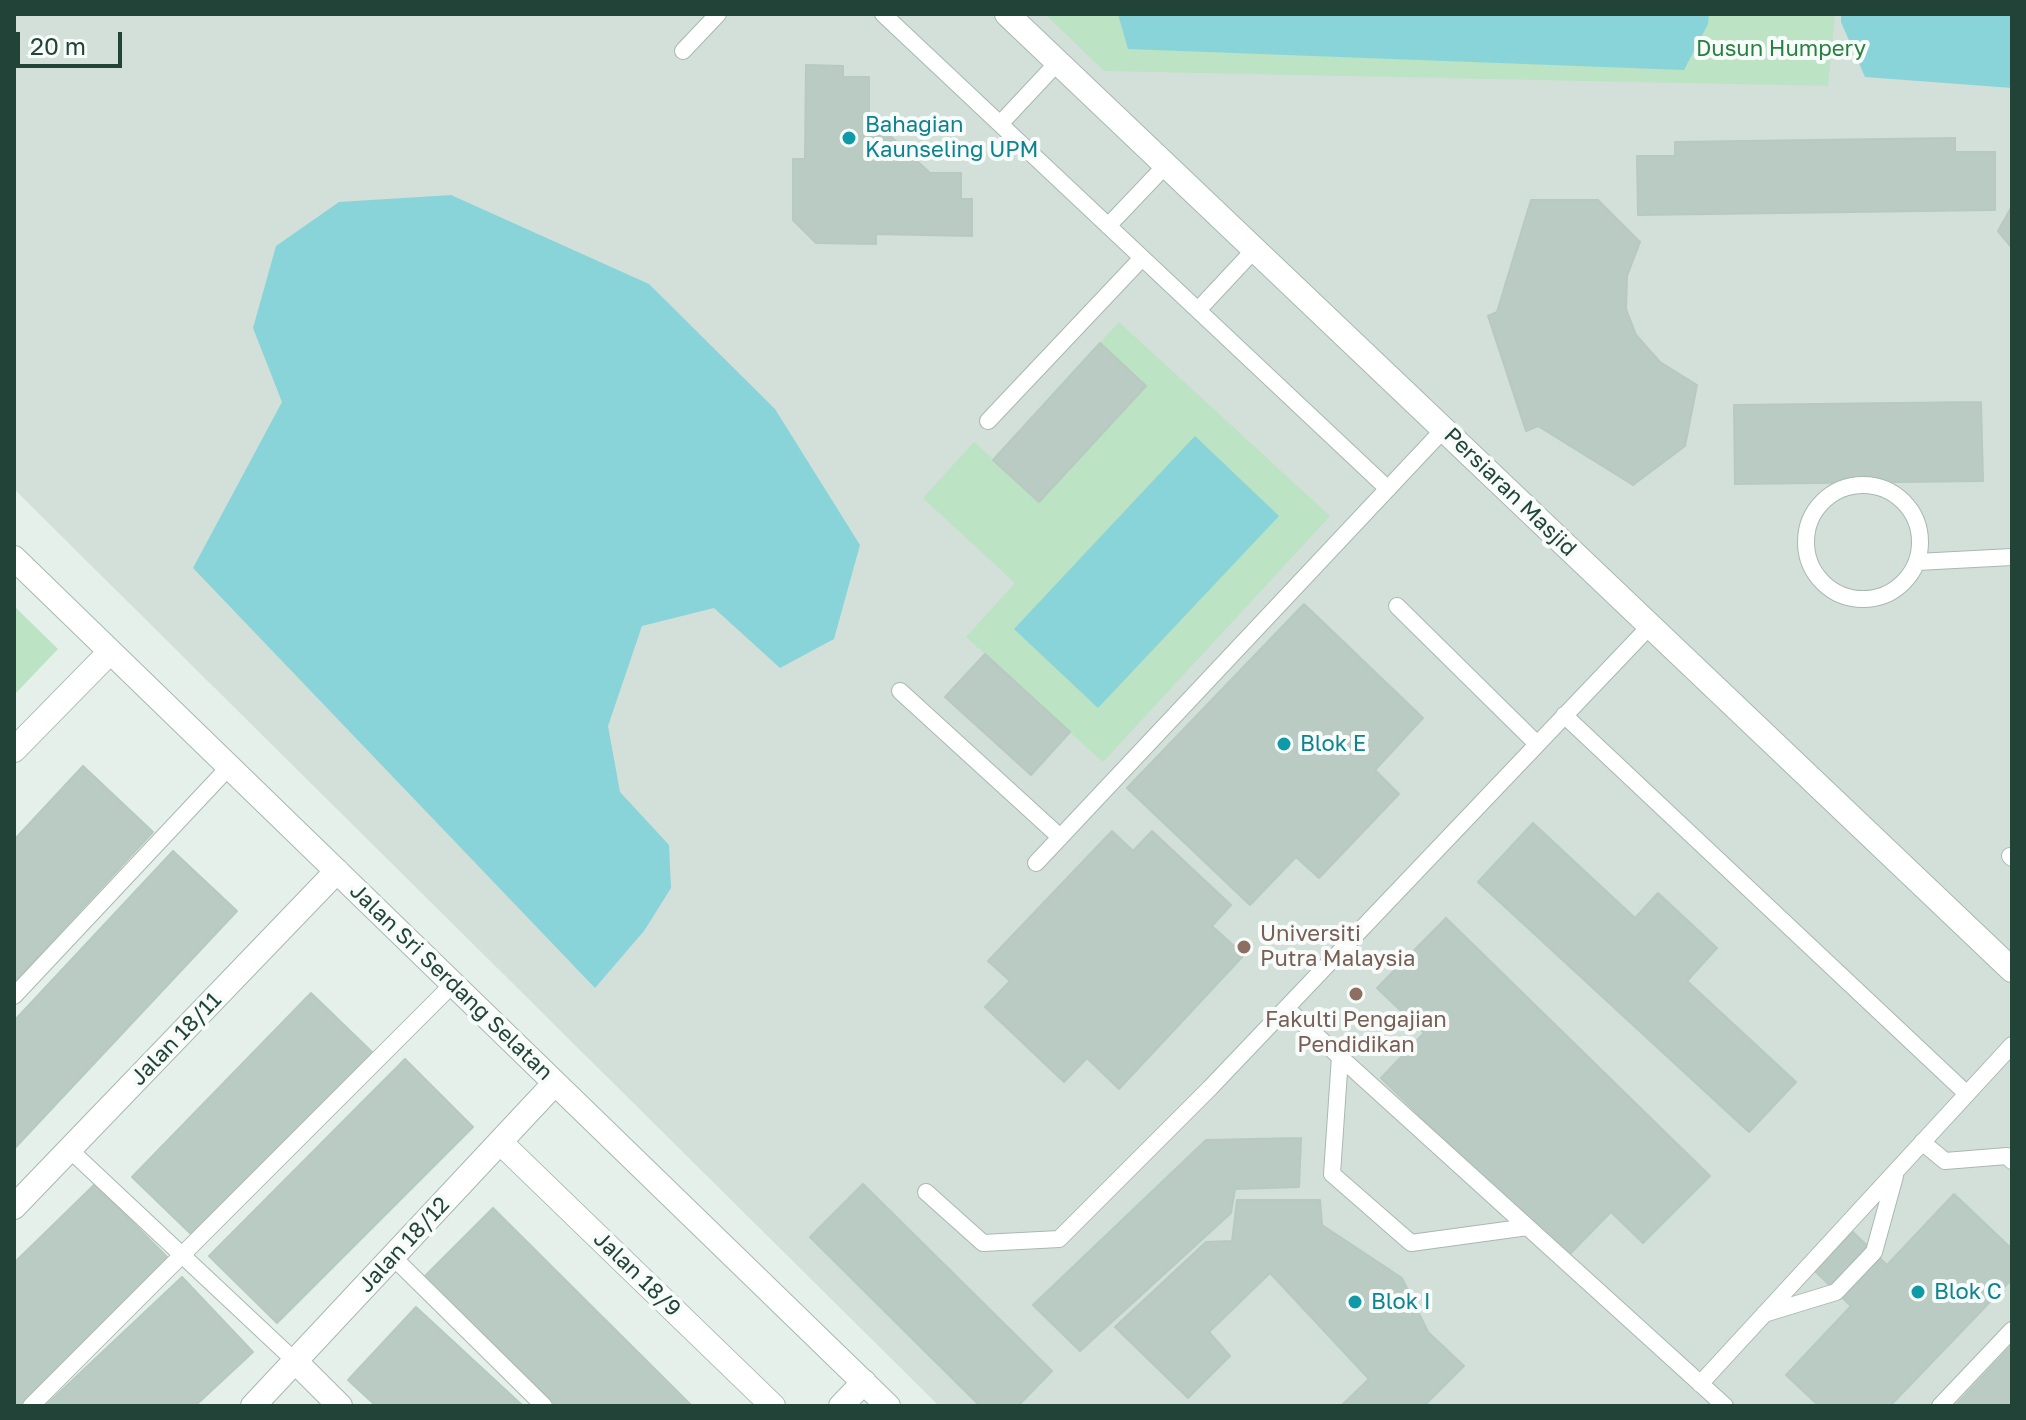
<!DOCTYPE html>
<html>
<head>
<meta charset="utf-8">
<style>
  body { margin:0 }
  #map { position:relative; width:2026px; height:1420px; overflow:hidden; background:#e5f0ea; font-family:"Golos Text",sans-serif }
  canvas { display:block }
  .frame { position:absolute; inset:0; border:16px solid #224438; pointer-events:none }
  .scale { position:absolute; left:16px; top:32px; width:106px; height:36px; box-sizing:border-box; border:4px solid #224438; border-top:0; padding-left:10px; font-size:24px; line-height:28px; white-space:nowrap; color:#224438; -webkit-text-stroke:6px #f7fbf9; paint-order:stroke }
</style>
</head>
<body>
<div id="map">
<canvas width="2026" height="1420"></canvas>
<div class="frame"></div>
<div class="scale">20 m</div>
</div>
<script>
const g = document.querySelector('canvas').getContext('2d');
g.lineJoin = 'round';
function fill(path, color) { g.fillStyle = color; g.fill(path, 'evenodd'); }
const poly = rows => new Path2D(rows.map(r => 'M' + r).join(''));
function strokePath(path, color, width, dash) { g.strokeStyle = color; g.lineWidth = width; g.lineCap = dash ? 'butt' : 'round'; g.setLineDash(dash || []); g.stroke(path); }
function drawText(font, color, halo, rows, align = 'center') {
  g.font = font + ' "Golos Text",sans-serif'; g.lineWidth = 8; g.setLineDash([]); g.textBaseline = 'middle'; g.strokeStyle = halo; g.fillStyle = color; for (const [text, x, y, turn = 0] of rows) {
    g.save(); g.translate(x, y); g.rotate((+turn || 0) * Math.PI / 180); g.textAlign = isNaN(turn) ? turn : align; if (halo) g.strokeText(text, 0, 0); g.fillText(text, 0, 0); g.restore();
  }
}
const built = poly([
  [14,14,2012,14,2012,1406,939,1406,14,489]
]);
const green = poly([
  [1045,14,1835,14,1828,86,1104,71],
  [1119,322,1330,516,1103,762,1070,732,1031,775,945,697,985,654,966,637,1015,583,923,498,974,442,993,459],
  [14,606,58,649,14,695]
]);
const water = poly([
  [1118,14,1709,14,1708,24,1684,70,1128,49],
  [1841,14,2012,14,2012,88,1865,77,1841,22],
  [451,195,649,284,775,409,860,545,834,639,780,668,714,608,642,626,608,726,620,792,669,845,671,888,644,931,595,988,193,568,282,402,253,328,276,246,339,202],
  [1195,436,1279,516,1098,708,1014,629]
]);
const building = poly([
  [806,65,843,66,843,77,869,77,869,116,930,173,961,173,961,199,972,199,972,236,876,234,876,244,816,243,793,220,793,159,805,159,806,65],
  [1955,138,1955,152,1995,152,1995,210,1638,215,1637,156,1675,156,1675,142,1955,138],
  [1531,200,1598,200,1640,242,1627,276,1626,309,1636,335,1660,362,1697,385,1685,446,1633,485,1538,426,1526,431,1488,316,1497,312,1531,200],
  [2012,206,2012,248,1998,231,2012,206],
  [1100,343,1146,386,1039,502,993,460,1100,343],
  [1981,402,1983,481,1735,484,1734,405,1981,402],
  [1304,604,1423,718,1375,770,1399,794,1319,878,1296,857,1250,905,1127,788,1304,604],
  [985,654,1070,732,1031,775,945,697,985,654],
  [83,766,153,832,14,982,14,840,83,766],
  [1533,823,1635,918,1658,893,1717,948,1687,981,1796,1082,1749,1132,1478,882,1533,823],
  [1112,831,1133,851,1152,831,1231,905,1212,926,1244,955,1119,1089,1087,1058,1064,1082,985,1007,1010,981,988,961,1112,831],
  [173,851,237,911,14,1149,14,1021,173,851],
  [1446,918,1710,1176,1643,1243,1611,1212,1566,1258,1381,1078,1424,1033,1377,988,1446,918],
  [311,993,373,1053,194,1237,132,1177,311,993],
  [405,1059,473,1127,277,1323,209,1256,405,1059],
  [1301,1138,1299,1187,1235,1189,1231,1213,1080,1351,1033,1305,1206,1140,1301,1138],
  [95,1184,170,1260,21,1406,14,1406,14,1263,95,1184],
  [863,1184,1052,1371,1018,1406,980,1406,810,1237,863,1184],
  [1954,1194,2012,1249,2012,1279,1890,1406,1819,1406,1786,1375,1851,1306,1815,1271,1853,1232,1887,1265,1954,1194],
  [1237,1200,1320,1200,1322,1225,1402,1278,1428,1332,1464,1366,1424,1406,1341,1406,1369,1379,1270,1273,1209,1332,1230,1356,1188,1398,1115,1327,1206,1242,1232,1241,1237,1200],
  [493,1208,692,1406,552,1406,423,1278,493,1208],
  [182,1277,253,1352,195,1406,45,1406,182,1277],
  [416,1307,523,1406,376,1406,348,1380,416,1307],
  [2012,1345,2012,1406,1955,1406,2012,1345]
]);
const service = poly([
  [883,14,1388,489],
  [683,51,718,14],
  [1000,124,1058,62],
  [1108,226,1166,165],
  [1198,310,1255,249],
  [988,421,1142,258],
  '1806 542a57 57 0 1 1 114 0a57 57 0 1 1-114 0Z',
  [1917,562,2012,557],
  [1397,606,1537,744],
  [900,691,1060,837],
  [1564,715,1967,1094],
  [2010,856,2012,858],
  [1036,863,1444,429],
  [14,996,229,767],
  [1286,1008,1725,1406],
  [1340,1057,1332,1174,1411,1243,1528,1227],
  [1922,1142,1945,1161,2007,1156,2012,1161],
  [70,1150,296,1362],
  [926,1192,983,1243,1059,1239,1210,1088,1650,626],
  [393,1257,544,1406],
  [1764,1314,1836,1292,1874,1252,1895,1176],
  [1700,1384,2012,1045],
  [31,1406,453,984],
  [1940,1406,2012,1330]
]);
const minor = poly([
  [14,558,888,1406],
  [14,750,110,652],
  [501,1143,773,1406],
  [14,1207,337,871],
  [296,1362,340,1406],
  [253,1406,555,1083],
  [841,1406,864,1382]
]);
const tertiary = poly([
  [1007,14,2012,970]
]);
const markers = [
  [849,138,8,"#0f9aa8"],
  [1284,744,8,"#0f9aa8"],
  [1244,947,8,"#8d6e63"],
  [1356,994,8,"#8d6e63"],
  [1918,1292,8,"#0f9aa8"],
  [1355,1302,8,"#0f9aa8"]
];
const parkNames = [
  ["Dusun Humpery",1781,49]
];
const cultureNames = [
  ["Bahagian",865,125],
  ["Kaunseling UPM",865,150],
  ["Blok E",1300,744],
  ["Blok C",1934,1292],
  ["Blok I",1371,1302]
];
const streetNames = [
  ["Persiaran Masjid",1510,492,44],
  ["Jalan Sri Serdang Selatan",451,982,44],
  ["Jalan 18/11",176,1039,-46],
  ["Jalan 18/12",404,1245,-47],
  ["Jalan 18/9",637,1274,44]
];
const educationNames = [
  ["Universiti",1260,934],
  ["Putra Malaysia",1260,959],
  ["Fakulti Pengajian",1356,1020,"center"],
  ["Pendidikan",1356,1045,"center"]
];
fill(built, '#d3e0d9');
fill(green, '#bce3c3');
fill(water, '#89d4d9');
fill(building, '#bacbc3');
strokePath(building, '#b7cac0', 2);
strokePath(service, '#a7b9b1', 18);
strokePath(minor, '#a7b9b1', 26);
strokePath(tertiary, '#a7b9b1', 26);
strokePath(service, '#fff', 16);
strokePath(minor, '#fff', 24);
strokePath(tertiary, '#fff', 24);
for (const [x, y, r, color] of markers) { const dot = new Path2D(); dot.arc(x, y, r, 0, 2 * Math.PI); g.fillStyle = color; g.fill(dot); strokePath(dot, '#f7fbf9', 3); }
drawText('22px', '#278041', '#f7fbf9', parkNames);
drawText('22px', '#0d838f', '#f7fbf9', cultureNames, 'left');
drawText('22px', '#224438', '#f7fbf9', streetNames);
drawText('22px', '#785e54', '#f7fbf9', educationNames, 'left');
</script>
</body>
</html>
